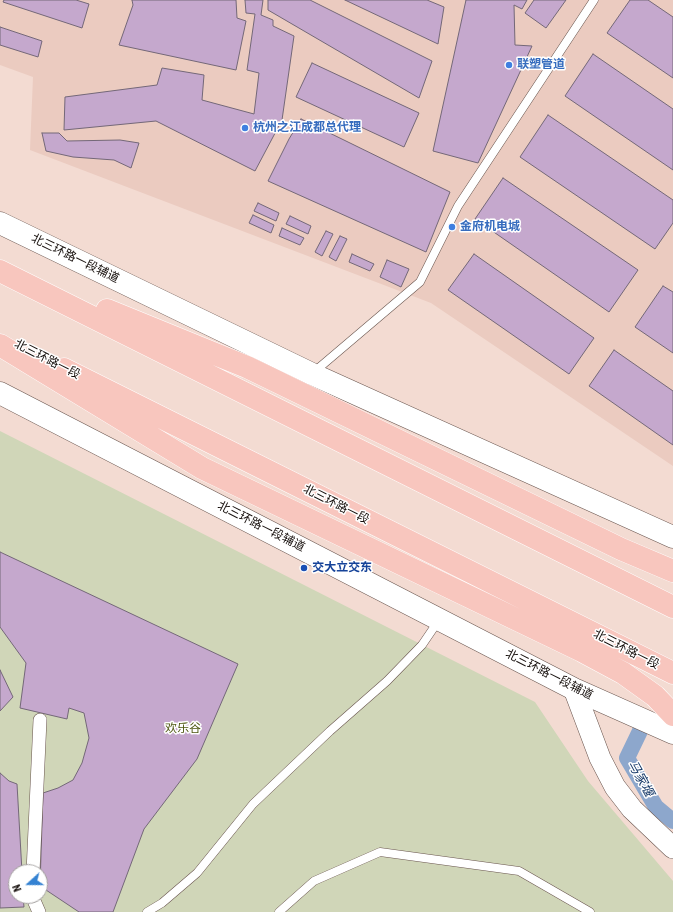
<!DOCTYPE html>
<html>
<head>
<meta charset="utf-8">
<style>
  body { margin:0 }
  #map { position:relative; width:673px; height:912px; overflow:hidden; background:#f3dbd2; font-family:"Roboto Condensed",sans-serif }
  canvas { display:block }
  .north { position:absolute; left:8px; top:864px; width:40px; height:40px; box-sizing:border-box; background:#fff; border:1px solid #a29f9e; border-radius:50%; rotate:249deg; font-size:11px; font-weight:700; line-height:16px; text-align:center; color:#160f0c }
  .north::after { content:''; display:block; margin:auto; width:14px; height:18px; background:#3482d2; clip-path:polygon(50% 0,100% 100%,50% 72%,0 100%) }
</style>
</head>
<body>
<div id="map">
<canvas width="673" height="912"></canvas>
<div class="north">N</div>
</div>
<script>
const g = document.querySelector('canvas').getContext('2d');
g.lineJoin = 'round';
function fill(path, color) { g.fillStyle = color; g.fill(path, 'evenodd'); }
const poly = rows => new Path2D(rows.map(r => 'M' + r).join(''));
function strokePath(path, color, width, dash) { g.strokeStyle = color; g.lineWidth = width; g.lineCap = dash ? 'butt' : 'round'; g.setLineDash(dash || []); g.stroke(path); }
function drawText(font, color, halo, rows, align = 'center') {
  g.font = font + ' "Roboto Condensed","Noto Sans SC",sans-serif'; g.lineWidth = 3; g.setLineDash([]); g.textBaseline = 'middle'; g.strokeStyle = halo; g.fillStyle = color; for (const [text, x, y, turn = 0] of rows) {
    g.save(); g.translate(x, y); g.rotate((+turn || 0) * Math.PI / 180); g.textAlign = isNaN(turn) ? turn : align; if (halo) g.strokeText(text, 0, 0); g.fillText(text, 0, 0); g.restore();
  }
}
const built = poly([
  [0,0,673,0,673,466,431,303,30,150,33,77,0,65]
]);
const green = poly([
  [0,431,535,702,588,781,673,881,673,912,0,912],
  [16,872,40,872,40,896,16,896]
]);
const canal = poly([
  [640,731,627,758,656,807,673,821]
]);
const building = poly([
  [4,0,76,0,89,4,82,28,3,2,4,0],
  [132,0,236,0,237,18,246,21,236,70,119,45,133,5,132,0],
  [245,0,263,0,261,15,273,20,273,26,294,36,282,120,255,171,156,121,64,130,65,97,157,85,162,68,204,75,202,100,254,114,259,73,247,70,255,14,246,13,245,0],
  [268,0,310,0,432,61,419,98,268,10,268,0],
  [345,0,427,0,444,7,438,44,345,0],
  [466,0,527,0,522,9,514,5,515,45,532,46,478,163,433,151,466,0],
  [534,0,566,0,546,28,525,13,534,0],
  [630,0,648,0,673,17,673,78,607,33,630,0],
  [0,27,42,41,38,57,0,45,0,27],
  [593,54,673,109,673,170,565,96,593,54],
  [312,63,419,113,404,147,296,97,312,63],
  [548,115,673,200,673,223,655,249,520,157,548,115],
  [301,119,450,192,426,252,268,181,289,139,301,119],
  [42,133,59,133,67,141,120,140,139,143,131,168,114,160,73,157,46,151,42,133],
  [503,178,638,270,609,312,475,219,503,178],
  [258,203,279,213,276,221,254,211,258,203],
  [253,215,274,225,271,233,249,223,253,215],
  [290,216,311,226,308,234,286,224,290,216],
  [282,228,304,238,300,245,279,236,282,228],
  [326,231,333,234,322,256,315,252,326,231],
  [340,236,347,239,336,261,329,257,340,236],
  [352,254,374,264,370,271,349,262,352,254],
  [474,254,594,338,569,374,448,290,474,254],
  [387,260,409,269,401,287,380,277,387,260],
  [663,286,673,292,673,353,635,327,663,286],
  [614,350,673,391,673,445,589,386,614,350],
  [0,552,238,664,197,759,144,829,113,912,79,912,40,886,43,793,58,788,73,780,82,763,89,738,84,713,69,708,67,719,20,708,26,663,0,627,0,552],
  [0,670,13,697,0,711,0,670],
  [0,773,9,781,17,784,22,872,16,872,16,896,23,896,24,907,0,908,0,773]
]);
const service = poly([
  [314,372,420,282,458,206,594,0],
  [147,912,162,903,197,873,253,804,330,731,387,681,422,645,439,620],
  [279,912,314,881,380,852,519,871,590,912]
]);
const pedestrian = poly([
  [33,872,40,720],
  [32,896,39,912]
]);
const tertiary = poly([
  [574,689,600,758,615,787,632,809,673,848]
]);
const secondary = poly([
  [0,223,312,374,673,537],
  [0,393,574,689,673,733]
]);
const trunk = poly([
  [0,271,673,607],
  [107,310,247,367,621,549,673,571],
  [0,345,202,468,582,651,623,673,655,696,673,715],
  [64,369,673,673]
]);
const markers = [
  [509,65,4,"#3f7fe0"],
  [245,128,4,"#3f7fe0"],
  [452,227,4,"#3f7fe0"],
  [304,568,4,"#1a4fb4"]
];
const shopNames = [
  ["联塑管道",517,65],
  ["杭州之江成都总代理",253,128],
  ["金府机电城",460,227]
];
const streetNames = [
  ["北三环路一段辅道",75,259,26],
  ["北三环路一段",47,360,27],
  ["北三环路一段",336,505,27],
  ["北三环路一段辅道",261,527,27],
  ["北三环路一段",626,650,27],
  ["北三环路一段辅道",549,675,27]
];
const transitNames = [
  ["交大立交东",312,568]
];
const parkNames = [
  ["欢乐谷",183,729]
];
const waterNames = [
  ["马家堰",640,779,61]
];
fill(built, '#ebcbc0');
fill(green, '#d0d6b8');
strokePath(canal, '#8da7cc', 16);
fill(building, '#c5a8cd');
strokePath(building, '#746878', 1);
strokePath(service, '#69554e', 9);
strokePath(pedestrian, '#69554e', 14);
strokePath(tertiary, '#69554e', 22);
strokePath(secondary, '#69554e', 23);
strokePath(trunk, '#fff', 23);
strokePath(service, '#fff', 8);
strokePath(pedestrian, '#fff', 13);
strokePath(tertiary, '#fff', 21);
strokePath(secondary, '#fff', 22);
strokePath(trunk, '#f8c6be', 22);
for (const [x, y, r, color] of markers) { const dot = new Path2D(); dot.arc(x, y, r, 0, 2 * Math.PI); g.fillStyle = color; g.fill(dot); strokePath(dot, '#fff', 1.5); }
drawText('bold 12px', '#366cbe', '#fff', shopNames, 'left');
drawText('12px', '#160f0c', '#fff', streetNames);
drawText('bold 12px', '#164399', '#fff', transitNames, 'left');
drawText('12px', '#4e5711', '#fff', parkNames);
drawText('italic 13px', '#173a69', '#fff', waterNames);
</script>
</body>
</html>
